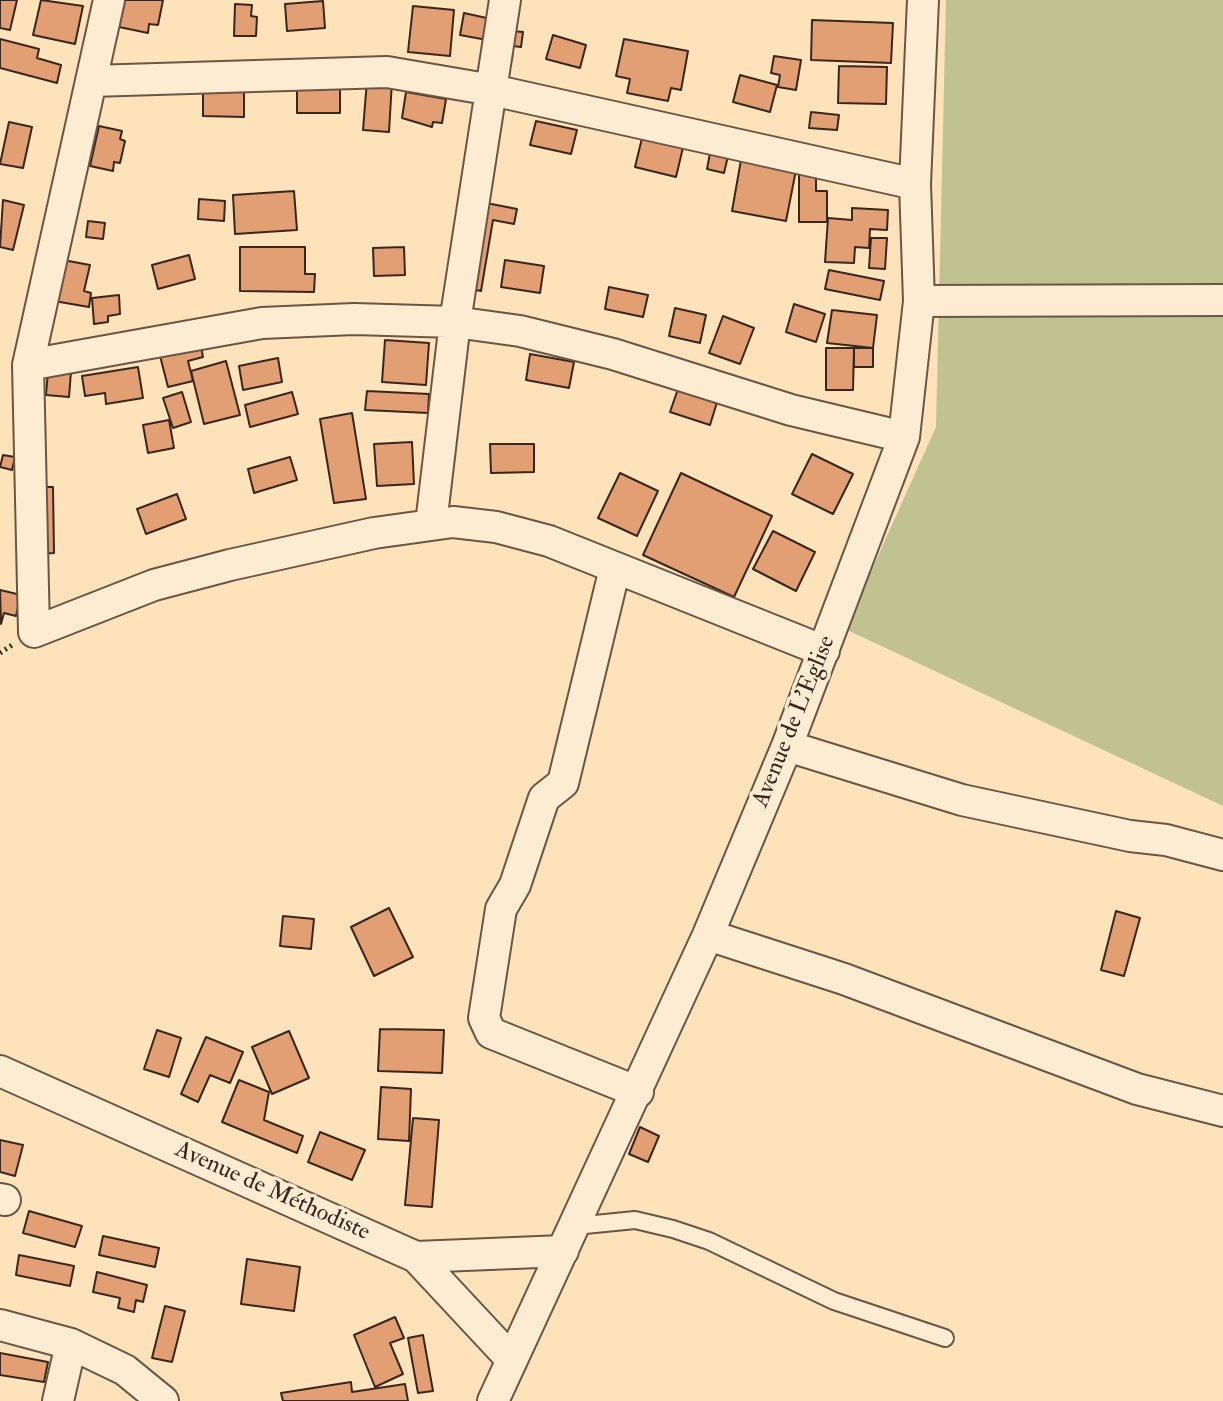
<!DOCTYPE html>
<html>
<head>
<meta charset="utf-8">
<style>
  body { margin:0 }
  canvas { display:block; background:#fde2ba }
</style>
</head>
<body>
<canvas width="1223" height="1401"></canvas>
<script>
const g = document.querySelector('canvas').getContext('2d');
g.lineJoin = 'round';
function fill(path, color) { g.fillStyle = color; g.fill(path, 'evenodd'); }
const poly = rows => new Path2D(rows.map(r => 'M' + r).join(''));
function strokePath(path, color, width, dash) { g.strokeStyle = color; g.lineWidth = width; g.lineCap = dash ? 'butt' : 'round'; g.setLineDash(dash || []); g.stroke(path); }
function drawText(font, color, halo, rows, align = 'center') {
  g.font = font + ' "IM FELL Double Pica",serif'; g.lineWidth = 7; g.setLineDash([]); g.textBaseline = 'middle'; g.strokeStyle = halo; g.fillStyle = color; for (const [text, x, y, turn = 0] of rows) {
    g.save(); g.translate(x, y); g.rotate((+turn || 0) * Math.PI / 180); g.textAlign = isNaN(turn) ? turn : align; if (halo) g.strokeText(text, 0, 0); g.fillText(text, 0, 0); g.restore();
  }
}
const green = poly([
  [946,0,1223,0,1223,806,845,629,936,427]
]);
const building = poly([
  [0,0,17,0,10,30,0,28,0,0],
  [41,0,83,6,75,44,33,35,41,0],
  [125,0,163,0,158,25,149,24,148,33,119,27,125,0],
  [323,1,325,28,287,31,285,4,323,1],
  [235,4,252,5,251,16,257,17,256,36,234,36,235,4],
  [413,6,454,10,450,56,408,52,413,6],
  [464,13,491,19,487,40,460,35,464,13],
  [812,20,893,23,891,63,811,60,812,20],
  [502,30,523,32,521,47,513,46,512,60,499,59,502,30],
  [553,35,586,45,580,68,546,59,553,35],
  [0,39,39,49,37,58,61,65,57,83,0,68,0,39],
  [624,39,688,51,681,90,671,88,668,101,627,93,630,79,616,76,624,39],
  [774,56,801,60,796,90,778,87,780,75,771,73,774,56],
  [839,66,887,67,886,104,838,103,839,66],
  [740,75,777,85,770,112,733,102,740,75],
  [367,80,392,81,389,132,363,130,367,80],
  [297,87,340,87,340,113,297,113,297,87],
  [203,91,244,92,244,117,203,116,203,91],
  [406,92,446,99,442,123,433,122,432,127,402,118,406,92],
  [811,112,839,115,837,130,809,128,811,112],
  [536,121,577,130,571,154,530,145,536,121],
  [9,122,32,127,23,168,0,164,9,122],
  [99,126,122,131,120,139,125,141,120,163,114,162,113,171,90,166,99,126],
  [644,130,685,139,676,177,635,167,644,130],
  [710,153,728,156,724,173,707,169,710,153],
  [741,160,796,170,786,221,732,211,741,160],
  [799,168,816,168,816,191,827,191,827,222,799,222,799,168],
  [294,191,297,230,235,234,233,195,294,191],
  [199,199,225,201,224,221,198,219,199,199],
  [3,200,24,205,13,250,0,247,3,200],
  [476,201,517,209,514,224,493,220,481,291,461,287,476,201],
  [852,208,888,210,887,230,870,229,869,248,855,247,854,263,825,262,828,218,852,220,852,208],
  [88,221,105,223,103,239,86,237,88,221],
  [871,238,887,238,885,269,869,268,871,238],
  [240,247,305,247,305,274,315,274,314,292,240,291,240,247],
  [404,247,405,275,374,276,373,248,404,247],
  [189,255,195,279,158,289,152,265,189,255],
  [63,260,90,265,84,291,91,293,89,307,54,301,63,260],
  [505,260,544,266,540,293,501,287,505,260],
  [829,270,884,281,880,300,825,289,829,270],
  [609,287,648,295,643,317,605,309,609,287],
  [119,295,120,314,108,316,108,322,94,324,92,298,119,295],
  [794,304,825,314,816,342,786,332,794,304],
  [675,308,706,315,700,343,669,336,675,308],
  [832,310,877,315,873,348,827,343,832,310],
  [723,316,754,328,740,364,709,353,723,316],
  [385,340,429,343,426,385,382,382,385,340],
  [200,341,203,357,188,361,193,381,168,387,159,352,200,341],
  [826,348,854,348,853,390,826,390,826,348],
  [854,348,873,348,873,367,854,367,854,348],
  [530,354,574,362,569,388,526,380,530,354],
  [278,358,282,382,243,390,239,366,278,358],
  [226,361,240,415,204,424,191,371,226,361],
  [138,367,143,398,106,404,105,393,85,396,82,376,138,367],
  [48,371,71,372,69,397,46,395,48,371],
  [679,386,718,399,710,425,670,412,679,386],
  [367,391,429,394,428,413,365,410,367,391],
  [182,392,191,422,173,428,163,398,182,392],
  [292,392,298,414,250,427,245,405,292,392],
  [352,413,366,499,334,503,320,419,352,413],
  [169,420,174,448,148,453,143,425,169,420],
  [412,442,414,484,377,486,374,444,412,442],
  [490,444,534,444,534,472,491,473,490,444],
  [812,454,853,474,833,514,792,494,812,454],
  [3,455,15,457,12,470,0,467,3,455],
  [290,457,297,480,254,493,248,469,290,457],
  [620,473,658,491,637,536,598,518,620,473],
  [681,473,772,516,734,597,643,555,681,473],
  [37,487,53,487,54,553,38,554,37,487],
  [177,494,186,519,146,534,137,509,177,494],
  [773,531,815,552,796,591,753,569,773,531],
  [0,590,21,595,16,616,4,613,1,624,0,590],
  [389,908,413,957,374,976,351,927,389,908],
  [1116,911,1140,918,1124,976,1101,970,1116,911],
  [283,916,314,919,311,949,280,946,283,916],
  [380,1029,444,1030,442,1073,378,1071,380,1029],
  [157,1030,181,1038,169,1077,144,1069,157,1030],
  [289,1031,309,1078,272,1094,252,1047,289,1031],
  [206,1037,243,1052,230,1083,210,1075,198,1102,181,1094,206,1037],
  [239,1080,269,1092,264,1120,303,1136,297,1153,222,1122,239,1080],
  [381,1087,411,1089,409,1141,378,1139,381,1087],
  [413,1118,439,1120,432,1207,405,1205,413,1118],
  [640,1127,659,1136,648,1162,629,1154,640,1127],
  [320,1132,365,1150,352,1180,308,1162,320,1132],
  [0,1140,23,1145,15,1176,0,1172,0,1140],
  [29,1211,82,1226,75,1247,23,1233,29,1211],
  [103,1236,159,1248,155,1267,99,1255,103,1236],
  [19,1255,74,1266,70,1286,16,1275,19,1255],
  [247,1259,300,1267,294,1311,241,1304,247,1259],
  [97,1272,147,1285,143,1302,136,1300,134,1312,118,1308,120,1298,93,1292,97,1272],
  [165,1306,185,1311,172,1362,152,1358,165,1306],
  [395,1317,404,1338,390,1343,403,1374,375,1387,354,1335,395,1317],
  [423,1335,433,1391,418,1393,408,1338,423,1335],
  [0,1353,48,1362,44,1382,0,1375,0,1353],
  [351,1382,352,1392,405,1384,408,1401,283,1401,281,1393,351,1382]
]);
const path = poly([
  [0,653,12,645]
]);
const service = poly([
  [575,1226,635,1220,673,1229,709,1241,834,1301,945,1338]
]);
const minor = poly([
  [109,0,28,365,34,632,154,585,230,565,374,533,453,522,496,527,549,541,824,651],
  [91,81,387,72,492,90,915,184],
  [919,301,1223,300],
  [28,365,262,323,354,319,455,322,520,331,613,354,791,410,904,437],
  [431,524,455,322,505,0],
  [615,568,563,783,544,798,515,885,501,909,484,1018,491,1033,638,1092],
  [787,746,962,800,1130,836,1166,840,1223,855],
  [708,935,844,979,1137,1089,1223,1111],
  [0,1071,416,1257,512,1360],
  [0,1199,5,1200],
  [416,1257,563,1251],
  [0,1325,71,1344,125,1370,163,1401],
  [58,1401,71,1344],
  [493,1401,708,935,787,746,904,437,919,301,915,184,923,0]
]);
const streetNames = [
  ["Avenue de L'Eglise",795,722,-68],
  ["Avenue de Méthodiste",272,1192,24]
];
fill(green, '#c0c38f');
fill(building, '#e29f74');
strokePath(building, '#39261f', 2);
strokePath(service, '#6a5546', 20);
strokePath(minor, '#6a5546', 34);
strokePath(path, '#39261f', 5, [2, 4]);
strokePath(service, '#feecd2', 16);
strokePath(minor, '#feecd2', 30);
drawText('24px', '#39261f', '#feecd2', streetNames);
</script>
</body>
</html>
